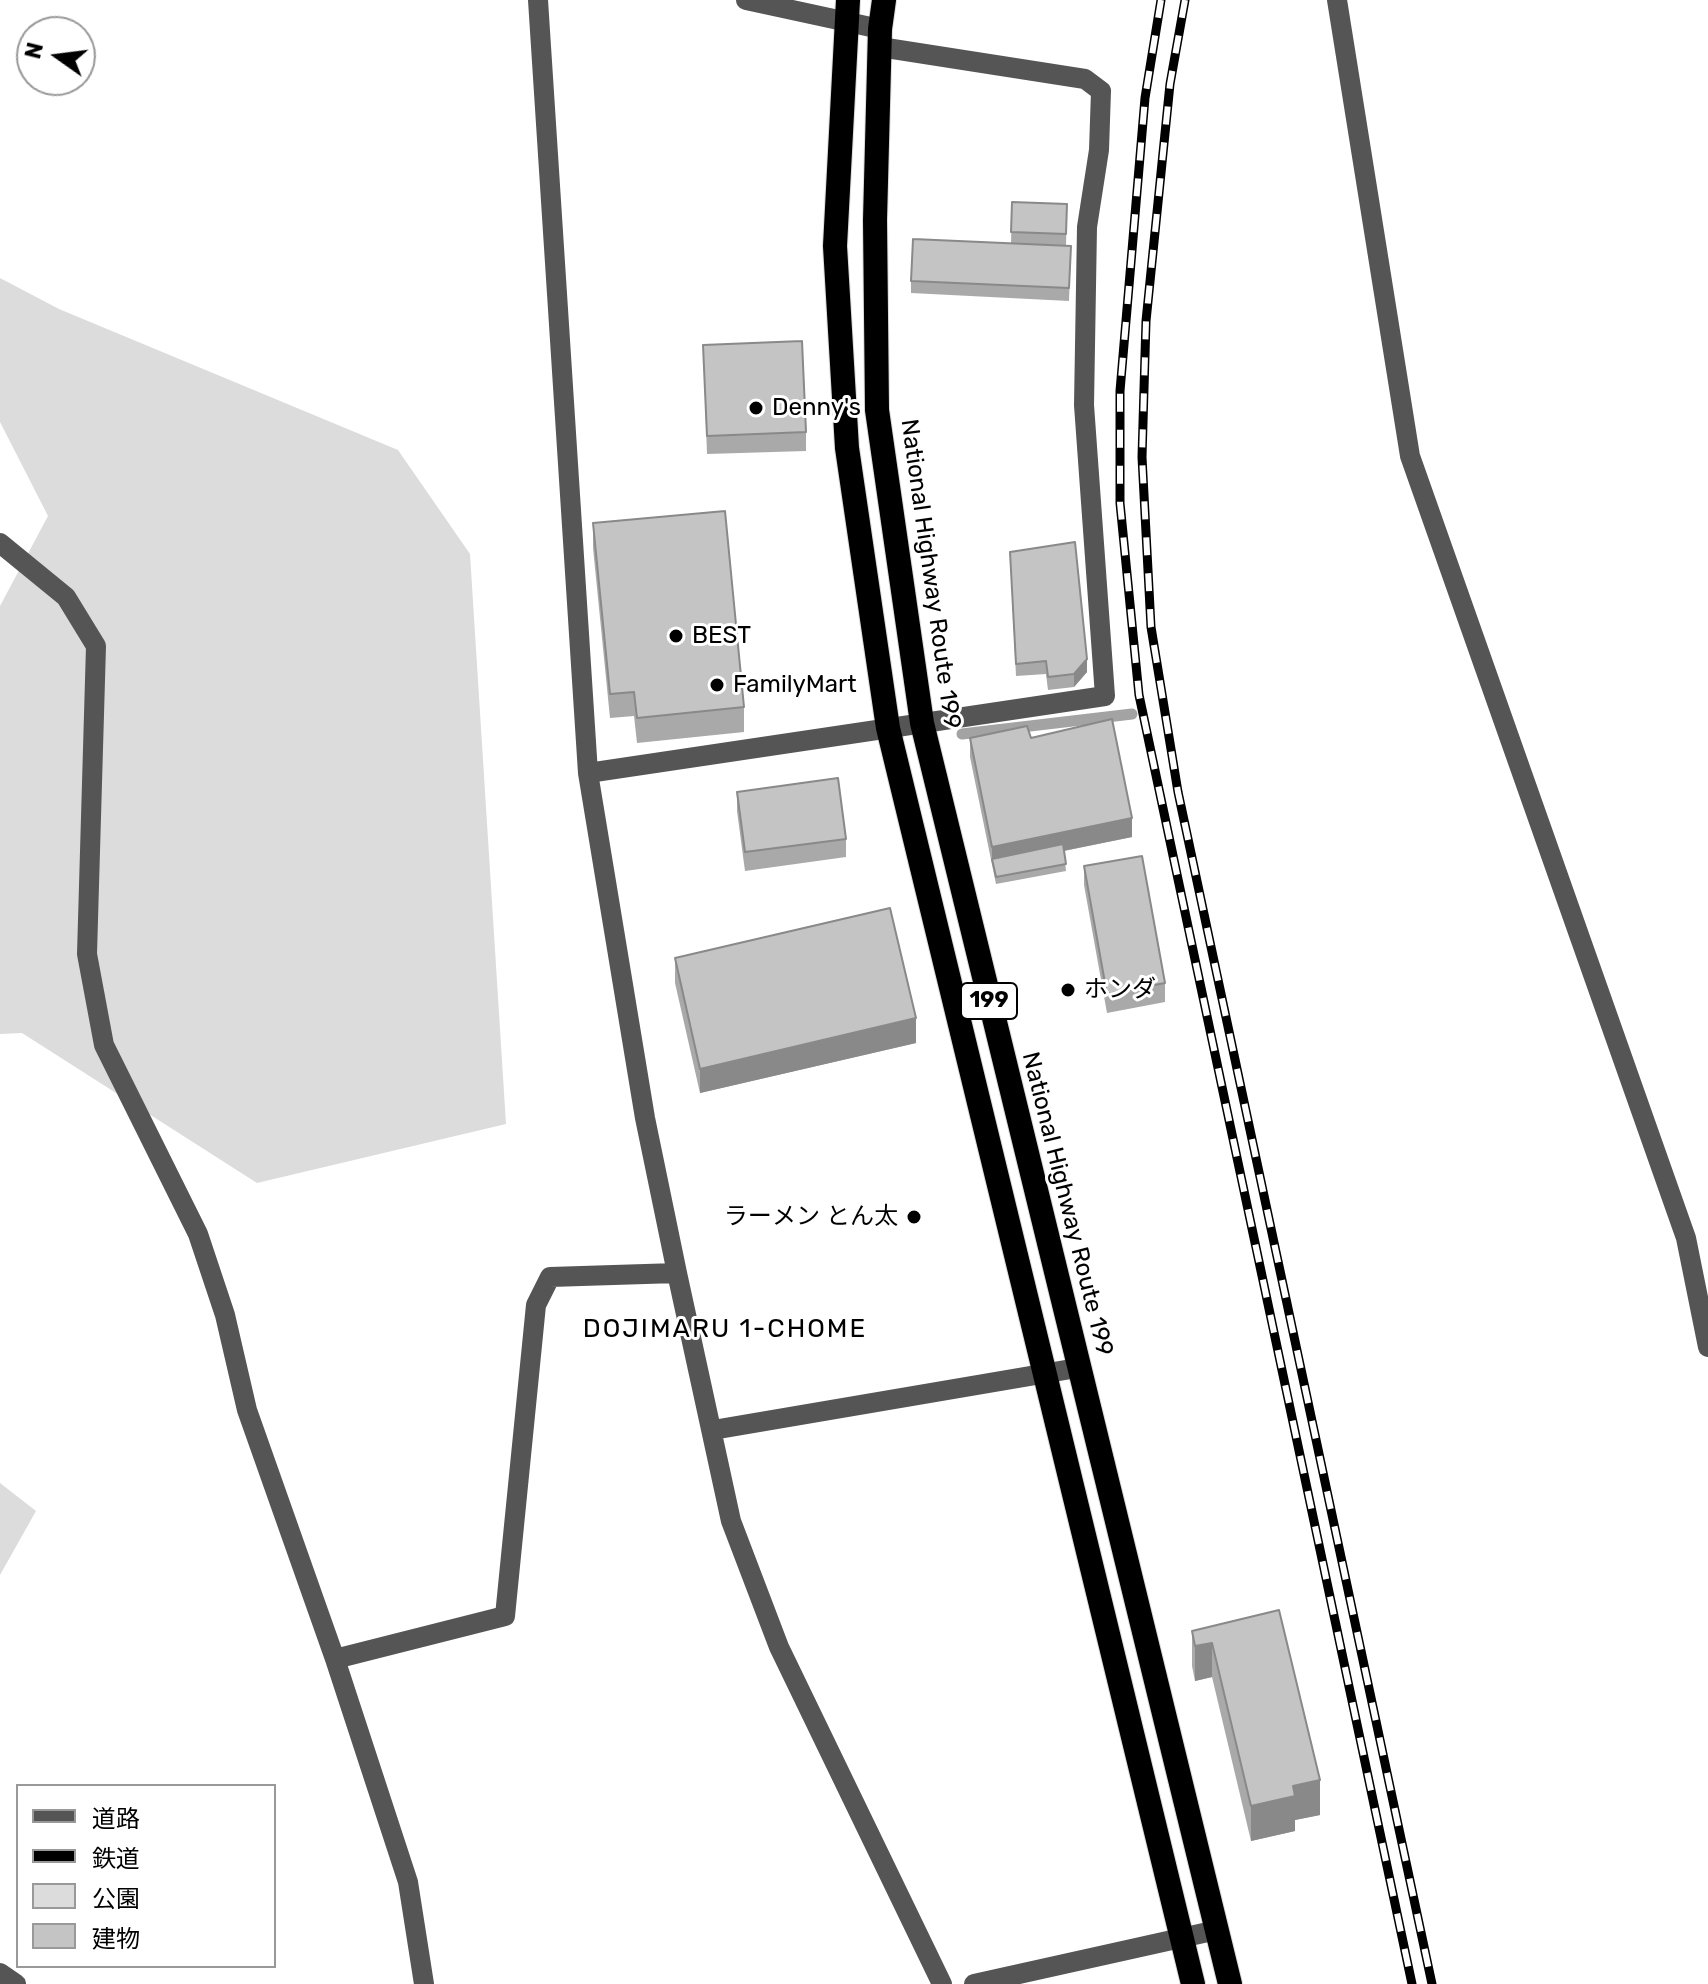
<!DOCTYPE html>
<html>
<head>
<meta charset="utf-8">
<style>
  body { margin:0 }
  #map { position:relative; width:1708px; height:1984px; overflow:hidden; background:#fff; font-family:Rubik,"Noto Sans JP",sans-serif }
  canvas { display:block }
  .legend { position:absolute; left:16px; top:1784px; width:260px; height:184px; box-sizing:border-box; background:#fff; border:2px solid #999; margin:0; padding:10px 14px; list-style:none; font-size:24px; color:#000 }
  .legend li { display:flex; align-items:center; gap:16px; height:40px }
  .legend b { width:40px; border:2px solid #999 }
  .north { position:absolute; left:16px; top:16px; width:80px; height:80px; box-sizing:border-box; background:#fff; border:2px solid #999; border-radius:50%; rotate:284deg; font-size:22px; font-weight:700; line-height:32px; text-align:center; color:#000 }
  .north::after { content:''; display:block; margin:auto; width:28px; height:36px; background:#000; clip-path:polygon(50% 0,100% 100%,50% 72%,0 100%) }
</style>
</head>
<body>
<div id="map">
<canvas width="1708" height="1984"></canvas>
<ul class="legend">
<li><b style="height:10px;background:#555"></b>道路</li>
<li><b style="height:10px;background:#000"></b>鉄道</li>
<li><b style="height:22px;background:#dcdcdc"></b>公園</li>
<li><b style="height:22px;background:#c4c4c4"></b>建物</li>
</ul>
<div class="north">N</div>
</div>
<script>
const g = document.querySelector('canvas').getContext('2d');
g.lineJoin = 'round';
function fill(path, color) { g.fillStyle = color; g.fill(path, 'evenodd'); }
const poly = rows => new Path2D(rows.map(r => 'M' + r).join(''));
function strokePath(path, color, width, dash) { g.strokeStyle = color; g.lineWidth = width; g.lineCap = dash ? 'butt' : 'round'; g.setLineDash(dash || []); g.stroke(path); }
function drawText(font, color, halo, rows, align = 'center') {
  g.font = font + ' Rubik,"Noto Sans JP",sans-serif'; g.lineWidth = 6; g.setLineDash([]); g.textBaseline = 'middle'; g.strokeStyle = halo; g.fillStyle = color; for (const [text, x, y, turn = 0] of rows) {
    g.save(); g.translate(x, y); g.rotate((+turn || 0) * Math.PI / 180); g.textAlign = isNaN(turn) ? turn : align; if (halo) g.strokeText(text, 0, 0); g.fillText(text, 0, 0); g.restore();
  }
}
const green = poly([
  [0,278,59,309,398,450,470,554,506,1124,257,1183,22,1033,0,1034,0,606,48,516,0,422],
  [0,1483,36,1511,0,1575]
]);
const stream = poly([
  [962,734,1132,714]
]);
const minor = poly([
  [538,0,588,773,645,1118,677,1273,731,1521,779,1647,942,1984],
  [746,0,880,29],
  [1337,0,1410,456,1686,1238,1708,1347],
  [0,543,66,597,96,646,87,954,104,1045,198,1234,225,1315,247,1410,335,1659,408,1882,424,1984],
  [588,773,1105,696,1084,405,1087,227,1099,150,1101,91,1085,79,880,47],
  [713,1430,1077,1368],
  [335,1659,505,1616,536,1305,550,1277,677,1273],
  [0,1973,16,1984],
  [974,1984,1217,1930]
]);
const highway = poly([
  [848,0,835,246,847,448,888,728,1193,1984],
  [884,0,880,29,875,220,877,410,922,723,1230,1984]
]);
const rail = poly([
  [1161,0,1145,98,1120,391,1120,503,1139,695,1412,1984],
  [1185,0,1170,84,1146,321,1142,457,1151,627,1178,792,1432,1984]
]);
const wall = poly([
  [1012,202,1067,204,1066,246,1071,246,1069,301,911,293,911,281,1011,244],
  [703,345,806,432,806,451,707,454],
  [593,523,744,707,744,732,637,743,634,716,610,718,593,548],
  [1010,552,1087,672,1074,687,1048,690,1046,674,1016,676],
  [970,738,1031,738,1132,837,1064,851,1066,871,996,884,970,757],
  [737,792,846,839,846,857,745,871,737,811],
  [1084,866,1165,983,1165,1002,1107,1013,1084,885],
  [675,958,916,1043,700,1093,675,983],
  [1279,1610,1320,1815,1295,1820,1295,1831,1251,1841,1212,1677,1195,1681,1192,1666,1192,1631]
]);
const shadedWall = poly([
  [1087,659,1087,672,1074,687,1074,674],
  [1132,818,1132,837,993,865,992,859,992,847],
  [916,1018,916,1043,700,1093,700,1069],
  [1212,1643,1212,1677,1195,1681,1195,1646],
  [1320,1780,1320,1815,1295,1820,1295,1831,1251,1841,1251,1806,1293,1786]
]);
const building = poly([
  [1012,202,1067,204,1066,234,1011,232,1012,202],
  [913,239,1071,246,1069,288,911,281,913,239],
  [802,341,806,432,707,436,703,345,802,341],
  [725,511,744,707,637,718,634,692,610,694,593,523,725,511],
  [1075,542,1087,659,1074,674,1048,677,1046,661,1016,664,1010,552,1075,542],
  [1112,719,1132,818,992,847,970,738,1027,726,1031,738,1112,719],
  [838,778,846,839,745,852,737,792,838,778],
  [1063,844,1066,864,996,877,992,859,1063,844],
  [1142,856,1165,983,1107,994,1084,866,1142,856],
  [890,908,916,1018,700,1069,675,958,890,908],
  [1279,1610,1320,1780,1293,1786,1295,1796,1251,1806,1212,1643,1195,1646,1192,1631,1279,1610]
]);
const markers = [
  [756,408,8,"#000"],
  [676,636,8,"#000"],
  [717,685,8,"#000"],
  [1068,990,8,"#000"],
  [914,1217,8,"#000"]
];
const shields = [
  [989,1001,56]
];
const shieldNames = [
  ["199",989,1001]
];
const poiNames = [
  ["Denny's",772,408],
  ["BEST",692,636],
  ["FamilyMart",733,685],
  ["ホンダ",1084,990],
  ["ラーメン とん太",898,1217,"right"]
];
const streetNames = [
  ["National Highway Route 199",930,574,82],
  ["National Highway Route 199",1067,1204,76]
];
const neighbourhoodNames = [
  ["DOJIMARU 1-CHOME",725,1329]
];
fill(green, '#dcdcdc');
strokePath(stream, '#a3a3a3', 11);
strokePath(highway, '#dbdbdb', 26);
strokePath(minor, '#555', 20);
strokePath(highway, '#000', 24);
strokePath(rail, '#000', 9);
strokePath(rail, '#fff', 6, [18]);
fill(wall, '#a9a9a9');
fill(shadedWall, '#898989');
fill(building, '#c4c4c4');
strokePath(building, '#898989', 2);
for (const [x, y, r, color] of markers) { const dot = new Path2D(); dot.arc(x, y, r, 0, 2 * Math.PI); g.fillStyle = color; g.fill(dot); strokePath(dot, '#fff', 3); }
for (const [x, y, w] of shields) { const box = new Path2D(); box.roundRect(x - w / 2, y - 18, w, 36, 6); g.fillStyle = '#fff'; g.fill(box); strokePath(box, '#000', 2); }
drawText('bold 22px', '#000', null, shieldNames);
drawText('24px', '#000', '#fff', poiNames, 'left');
drawText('24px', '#000', '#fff', streetNames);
g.letterSpacing = '2px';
drawText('26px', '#000', '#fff', neighbourhoodNames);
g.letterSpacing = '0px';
</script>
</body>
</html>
